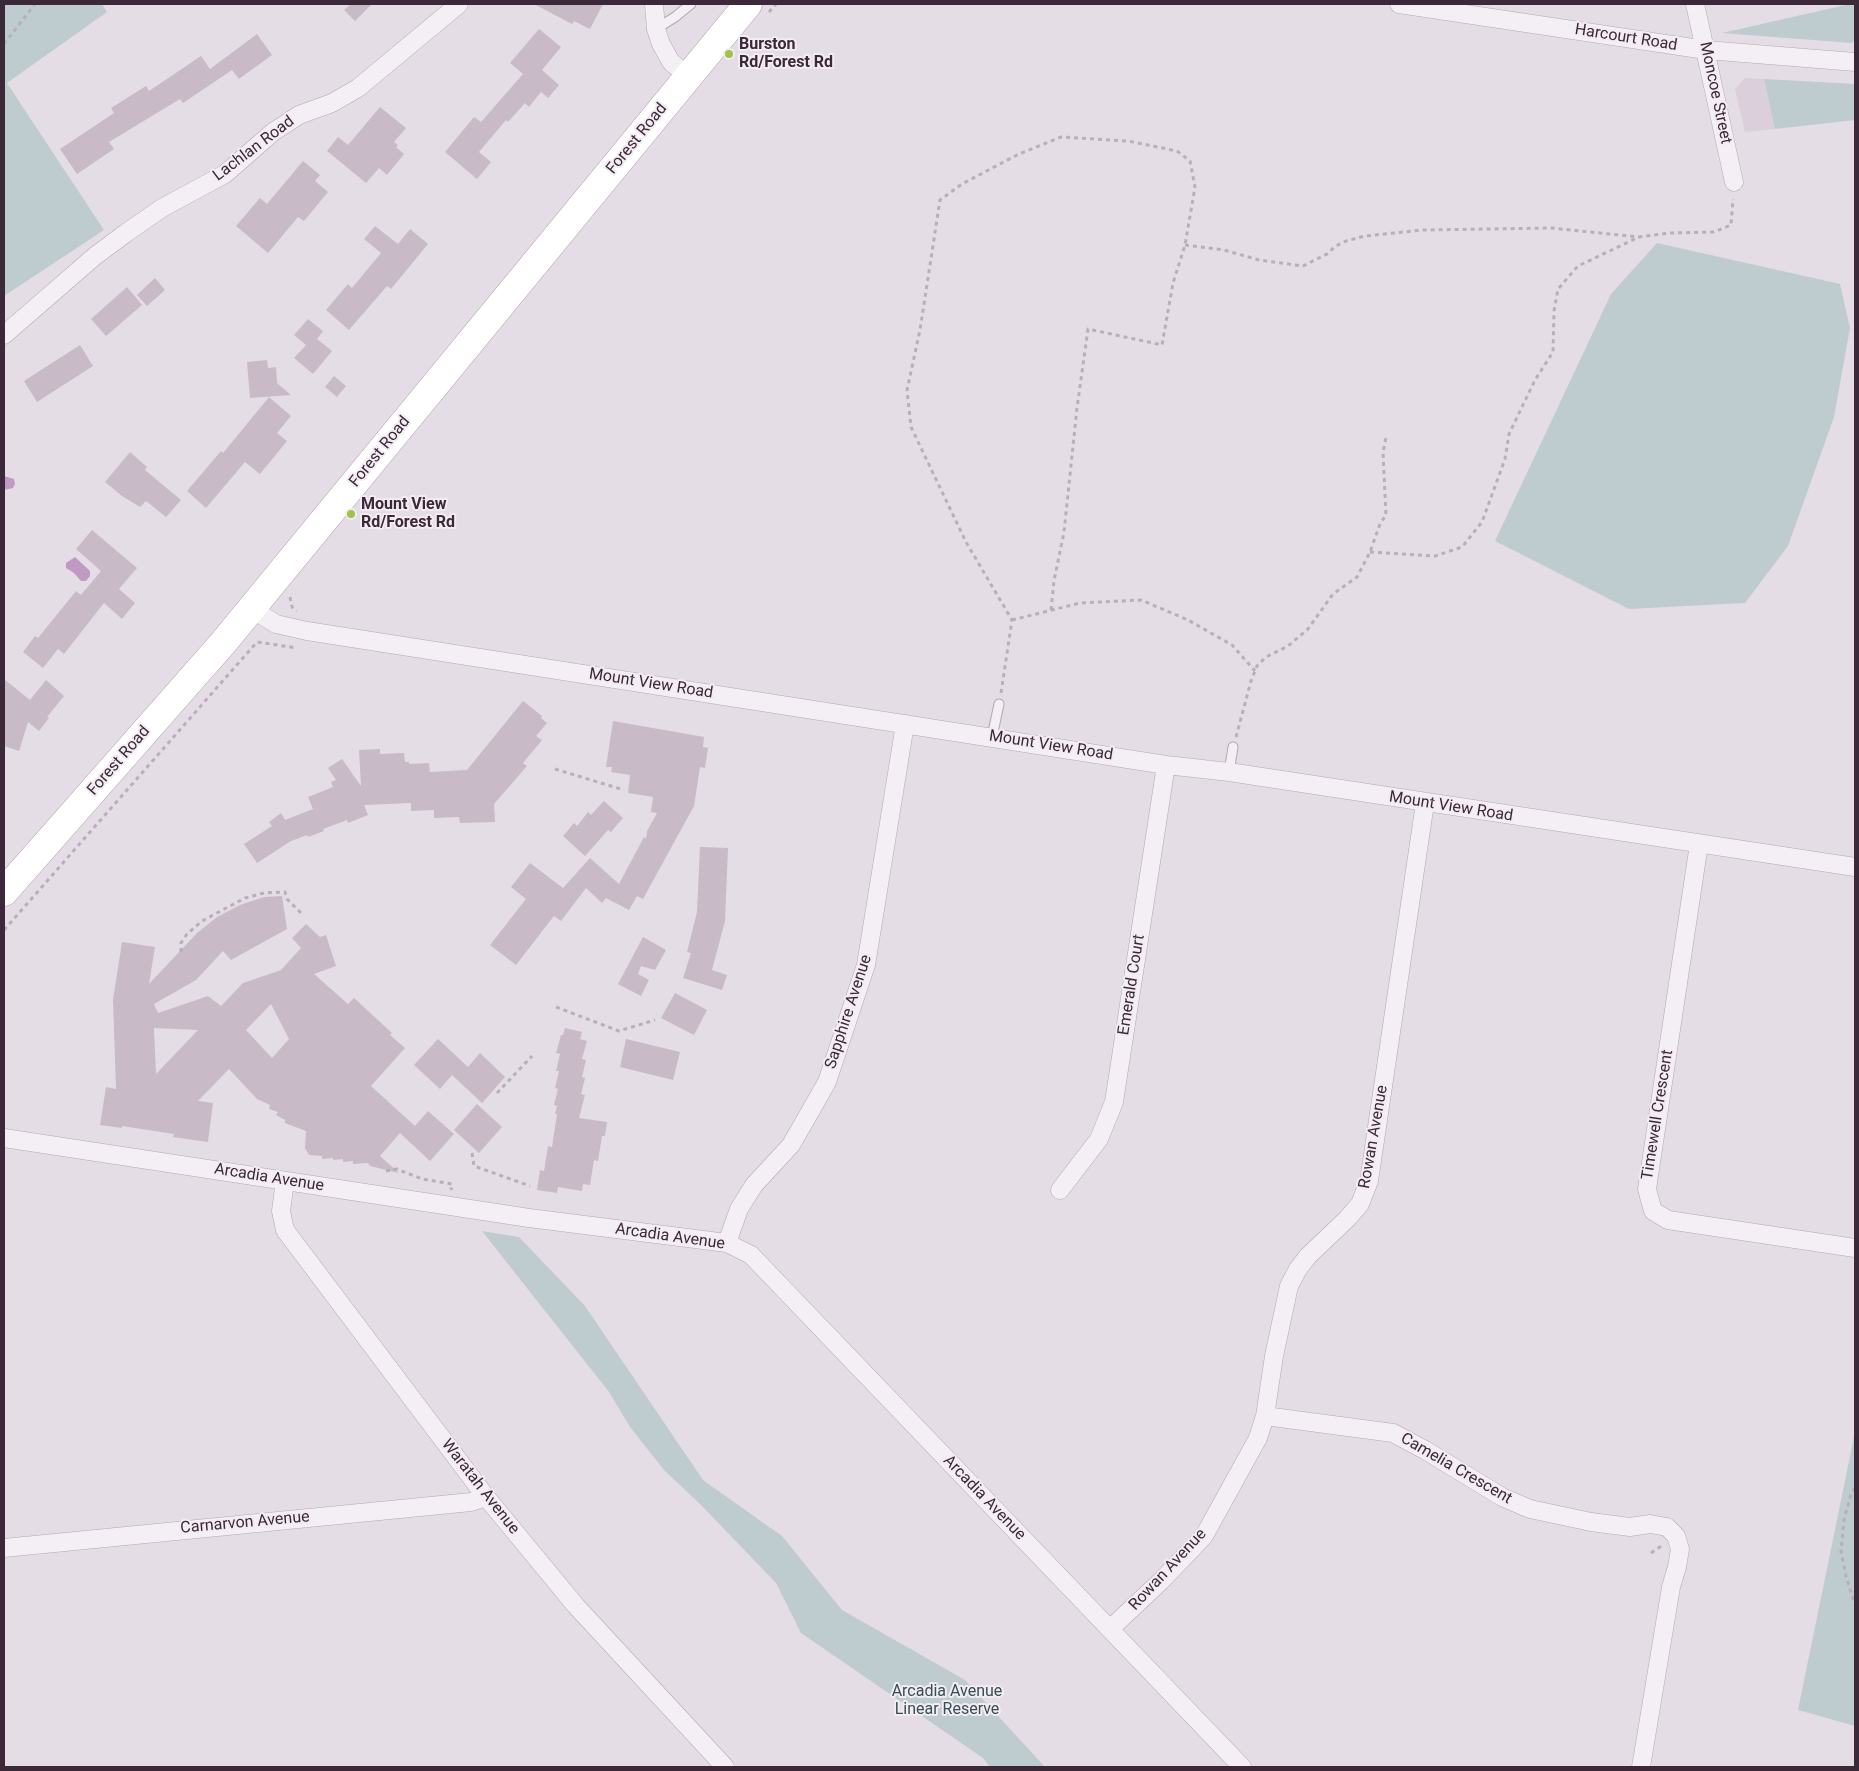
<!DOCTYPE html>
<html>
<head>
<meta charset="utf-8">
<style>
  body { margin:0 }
  #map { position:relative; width:1859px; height:1771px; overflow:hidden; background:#e5dde5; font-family:Roboto,sans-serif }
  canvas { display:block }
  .frame { position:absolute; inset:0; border:5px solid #3b2839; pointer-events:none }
</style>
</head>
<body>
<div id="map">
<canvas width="1859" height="1771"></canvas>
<div class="frame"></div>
</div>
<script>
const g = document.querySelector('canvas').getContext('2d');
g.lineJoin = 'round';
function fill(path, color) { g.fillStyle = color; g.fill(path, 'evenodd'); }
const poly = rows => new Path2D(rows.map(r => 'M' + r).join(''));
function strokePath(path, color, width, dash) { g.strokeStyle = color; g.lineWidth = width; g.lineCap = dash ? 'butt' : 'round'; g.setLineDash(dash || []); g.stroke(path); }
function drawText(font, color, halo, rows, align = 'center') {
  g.font = font + ' Roboto,sans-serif'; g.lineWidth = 4; g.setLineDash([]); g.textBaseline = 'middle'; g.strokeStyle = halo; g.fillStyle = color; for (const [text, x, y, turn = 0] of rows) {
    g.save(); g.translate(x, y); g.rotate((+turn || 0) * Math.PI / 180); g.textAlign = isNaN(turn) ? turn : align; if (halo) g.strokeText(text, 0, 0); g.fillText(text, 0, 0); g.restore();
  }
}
const built = poly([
  [1745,78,1764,79,1775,129,1745,132,1735,89]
]);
const green = poly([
  [4,4,102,4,107,12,7,83,104,230,4,296],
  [1850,4,1855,4,1855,40,1852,43,1722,33],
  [1764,79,1855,84,1855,120,1775,129],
  [1657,243,1840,284,1850,328,1834,417,1788,546,1745,603,1629,609,1495,541,1611,294],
  [482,1231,519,1237,585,1306,703,1480,782,1536,842,1610,965,1680,1045,1767,990,1767,983,1758,801,1633,776,1583,701,1505,664,1470,630,1427,609,1392],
  [1855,1432,1855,1726,1798,1710]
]);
const water = poly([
  [4,476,14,479,15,484,13,488,4,490],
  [75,557,90,571,90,576,86,581,81,581,74,573,66,568,66,563]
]);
const building = poly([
  [351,4,372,4,355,21,344,10],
  [534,4,603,4,590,29,574,21,572,24],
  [539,29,561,47,542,70,559,85,548,98,541,92,529,107,525,103,508,122,506,120,479,152,491,162,477,179,445,152,474,117,481,122,523,74,510,63],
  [257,34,272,55,239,79,232,70,183,103,180,99,109,142,114,149,77,174,60,149,114,113,111,108,146,86,149,91,201,56,210,69],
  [380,107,406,128,394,142,398,145,396,147,404,154,387,175,379,168,366,183,327,151,338,137,348,145],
  [303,161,320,175,315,181,328,192,304,221,298,217,268,253,236,226,260,198,267,204],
  [375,226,398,244,410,229,428,244,391,289,387,286,349,330,326,310,348,284,352,288,381,253,364,239],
  [155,278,165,290,147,306,137,295],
  [127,287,142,305,106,336,91,319],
  [308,319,323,331,317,339,332,351,313,374,294,358,306,345,294,335],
  [80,345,93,366,37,402,24,381],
  [267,360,268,368,276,367,277,383,291,395,250,398,247,362],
  [334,376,346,386,337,397,325,387],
  [269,397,291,416,277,433,287,441,260,474,245,462,206,508,187,491,221,451,223,453],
  [130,452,147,467,145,470,181,500,166,517,146,501,140,507,122,496,105,482],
  [92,530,137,568,119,589,135,603,122,619,104,603,64,654,58,649,43,668,23,652,35,636,38,638,76,591,81,595,101,571,76,549],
  [4,679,30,700,46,680,64,696,47,717,49,718,39,731,28,722,19,751,4,746],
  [523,701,542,716,541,718,547,723,536,736,542,740,523,763,527,766,494,804,495,822,460,823,459,817,434,818,434,810,411,811,411,803,364,805,368,815,348,823,347,820,323,829,324,831,308,837,307,835,291,841,257,863,244,844,272,826,269,822,281,813,285,820,313,809,308,797,333,787,331,782,336,780,328,768,342,759,361,786,359,750,380,749,380,754,404,753,405,762,409,762,409,764,429,763,430,772,467,770],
  [613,721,704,737,703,747,708,748,705,768,700,767,694,806,643,899,637,896,629,910,606,898,602,903,586,888,561,921,554,916,516,965,490,945,526,899,511,887,530,863,563,888,590,858,619,884,644,837,646,839,647,831,657,813,651,812,653,797,628,793,630,775,611,772,612,767,606,767],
  [604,801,623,818,611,832,608,830,585,856,563,836,574,823,577,826,588,812,591,815],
  [700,847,728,848,725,921,712,970,727,975,722,990,683,978,691,953,687,952,697,912],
  [282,896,287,929,231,960,223,951,196,980,154,1004,158,1013,208,996,221,1006,243,983,281,970,301,948,292,938,306,924,320,937,326,935,336,966,314,974,348,1004,354,998,392,1033,390,1035,405,1048,371,1086,415,1126,428,1111,454,1134,430,1161,400,1133,380,1156,399,1173,370,1166,368,1163,353,1164,353,1161,343,1162,343,1159,333,1160,333,1158,322,1159,322,1156,309,1155,305,1148,306,1131,285,1123,285,1120,276,1115,278,1112,269,1109,270,1105,257,1099,229,1069,198,1101,213,1103,208,1142,173,1137,174,1134,122,1126,122,1128,100,1125,106,1087,116,1089,113,1000,122,942,155,947,149,984,197,933,217,917,240,905,264,897],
  [271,1004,289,1039,272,1058,246,1030],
  [154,1028,198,1030,156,1074],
  [643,937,666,950,655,970,641,966,638,974,649,980,641,996,618,984],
  [675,993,707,1010,694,1035,661,1018],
  [565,1028,582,1032,580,1039,587,1041,582,1059,586,1060,582,1077,585,1078,581,1094,585,1095,579,1118,607,1122,605,1136,602,1136,598,1161,594,1160,590,1185,583,1184,582,1191,558,1187,557,1193,537,1190,540,1170,544,1171,548,1146,552,1147,557,1114,555,1114,557,1106,554,1105,558,1089,555,1088,559,1071,556,1071,560,1054,556,1053,561,1035,563,1035],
  [438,1039,468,1067,480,1053,505,1077,482,1103,452,1075,440,1089,414,1065],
  [626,1039,680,1052,673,1080,620,1067],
  [477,1104,502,1127,479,1153,454,1130]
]);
const path = poly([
  [769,12,776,4],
  [4,44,35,4],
  [1185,245,1224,250,1259,260,1303,266,1329,253,1334,247,1346,241,1365,236,1423,230,1551,228,1639,237],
  [1370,552,1435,556,1462,547,1482,522,1505,459,1509,434,1535,380,1553,352,1554,311,1558,289,1578,266,1639,237,1671,233,1714,232,1731,225,1733,199],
  [290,597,292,607,297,611],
  [1012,620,1080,603,1141,600,1188,620,1232,645,1255,671],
  [1001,693,1012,620,966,542,911,427,907,390,920,330,940,200,962,184,1017,155,1061,137,1128,141,1177,151,1190,161,1195,187,1185,245,1173,283,1162,345,1088,329,1077,408,1064,532,1054,581,1051,610],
  [1236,737,1251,681,1257,666,1266,657,1288,646,1308,629,1333,594,1357,577,1370,552,1380,524,1386,515,1383,453,1386,437],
  [555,769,624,790],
  [4,930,257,642,297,648],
  [181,952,181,943,187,934,202,921,245,898,264,893,285,892,287,899,303,915],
  [556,1007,619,1031,655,1020],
  [497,1093,532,1056],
  [472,1153,474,1166,530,1186],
  [386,1171,397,1169,422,1179,452,1184,451,1190],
  [1855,1488,1851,1494,1844,1520,1841,1552,1846,1576,1855,1605],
  [1651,1553,1663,1545]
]);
const lane = poly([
  [656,29,675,17,691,4],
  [992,737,999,704],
  [1229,772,1233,747]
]);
const street = poly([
  [654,4,656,29,661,44,671,62,689,77],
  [1399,4,1706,50,1855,62],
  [1695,4,1734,182],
  [4,335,95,256,126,233,162,208,225,174,273,132,287,123,299,115,332,103,358,88,459,4],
  [252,609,276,624,307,631,1166,765,1229,772,1855,867],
  [1699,844,1647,1189,1653,1211,1668,1220,1855,1248],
  [4,1138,529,1218,727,1243,751,1255,1242,1767],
  [285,1181,281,1211,285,1230,486,1497,576,1606,725,1767],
  [1060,1190,1099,1139,1114,1102,1166,765],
  [727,1243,739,1209,754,1185,791,1145,827,1082,866,965,905,724],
  [1265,1416,1393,1433,1425,1450,1502,1497,1530,1509,1591,1522,1630,1527,1650,1524,1667,1527,1676,1536,1680,1549,1677,1567,1671,1587,1641,1767],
  [4,1548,471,1502,486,1497],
  [1110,1629,1161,1581,1204,1536,1258,1438,1265,1416,1274,1356,1289,1286,1298,1269,1308,1256,1347,1219,1360,1204,1369,1181,1425,803]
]);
const primary = poly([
  [4,892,223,643,748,4]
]);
const markers = [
  [729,54,5,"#a1c34a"],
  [351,514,5,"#a1c34a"]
];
const streetNames = [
  ["Harcourt Road",1626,38,9],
  ["Moncoe Street",1715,93,78],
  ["Forest Road",637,139,-51],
  ["Lachlan Road",254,149,-37],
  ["Forest Road",380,452,-51],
  ["Mount View Road",651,684,9],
  ["Mount View Road",1051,746,9],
  ["Forest Road",119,761,-49],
  ["Mount View Road",1451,807,9],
  ["Emerald Court",1132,985,-81],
  ["Sapphire Avenue",849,1012,-72],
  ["Timewell Crescent",1658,1115,-81],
  ["Rowan Avenue",1374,1137,-80],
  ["Arcadia Avenue",269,1178,9],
  ["Arcadia Avenue",670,1237,8],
  ["Camelia Crescent",1456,1469,30],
  ["Waratah Avenue",480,1487,52],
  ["Arcadia Avenue",984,1498,46],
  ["Carnarvon Avenue",245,1523,-5],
  ["Rowan Avenue",1168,1570,-47]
];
const poiNames = [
  ["Burston",739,45],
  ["Rd/Forest Rd",739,63],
  ["Mount View",361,505],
  ["Rd/Forest Rd",361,523]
];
const parkNames = [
  ["Arcadia Avenue",947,1692],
  ["Linear Reserve",947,1710]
];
fill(built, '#dacfda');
fill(green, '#bfcccf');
fill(water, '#c19ac3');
fill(building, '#c8bac7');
strokePath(lane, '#b2a7b1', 11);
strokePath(street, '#b2a7b1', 19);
strokePath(primary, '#b09db0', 29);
strokePath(path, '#b9afb8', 3, [4, 4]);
strokePath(lane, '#f4eff4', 9);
strokePath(street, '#f4eff4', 18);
strokePath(primary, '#fff', 28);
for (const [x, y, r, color] of markers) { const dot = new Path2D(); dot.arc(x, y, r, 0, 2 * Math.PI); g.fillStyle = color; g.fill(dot); strokePath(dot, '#f3ecf3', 2); }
drawText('16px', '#3b2839', '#f3ecf3', streetNames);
drawText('bold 16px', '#3b2839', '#f3ecf3', poiNames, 'left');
drawText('16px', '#364e55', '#f3ecf3', parkNames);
</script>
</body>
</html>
